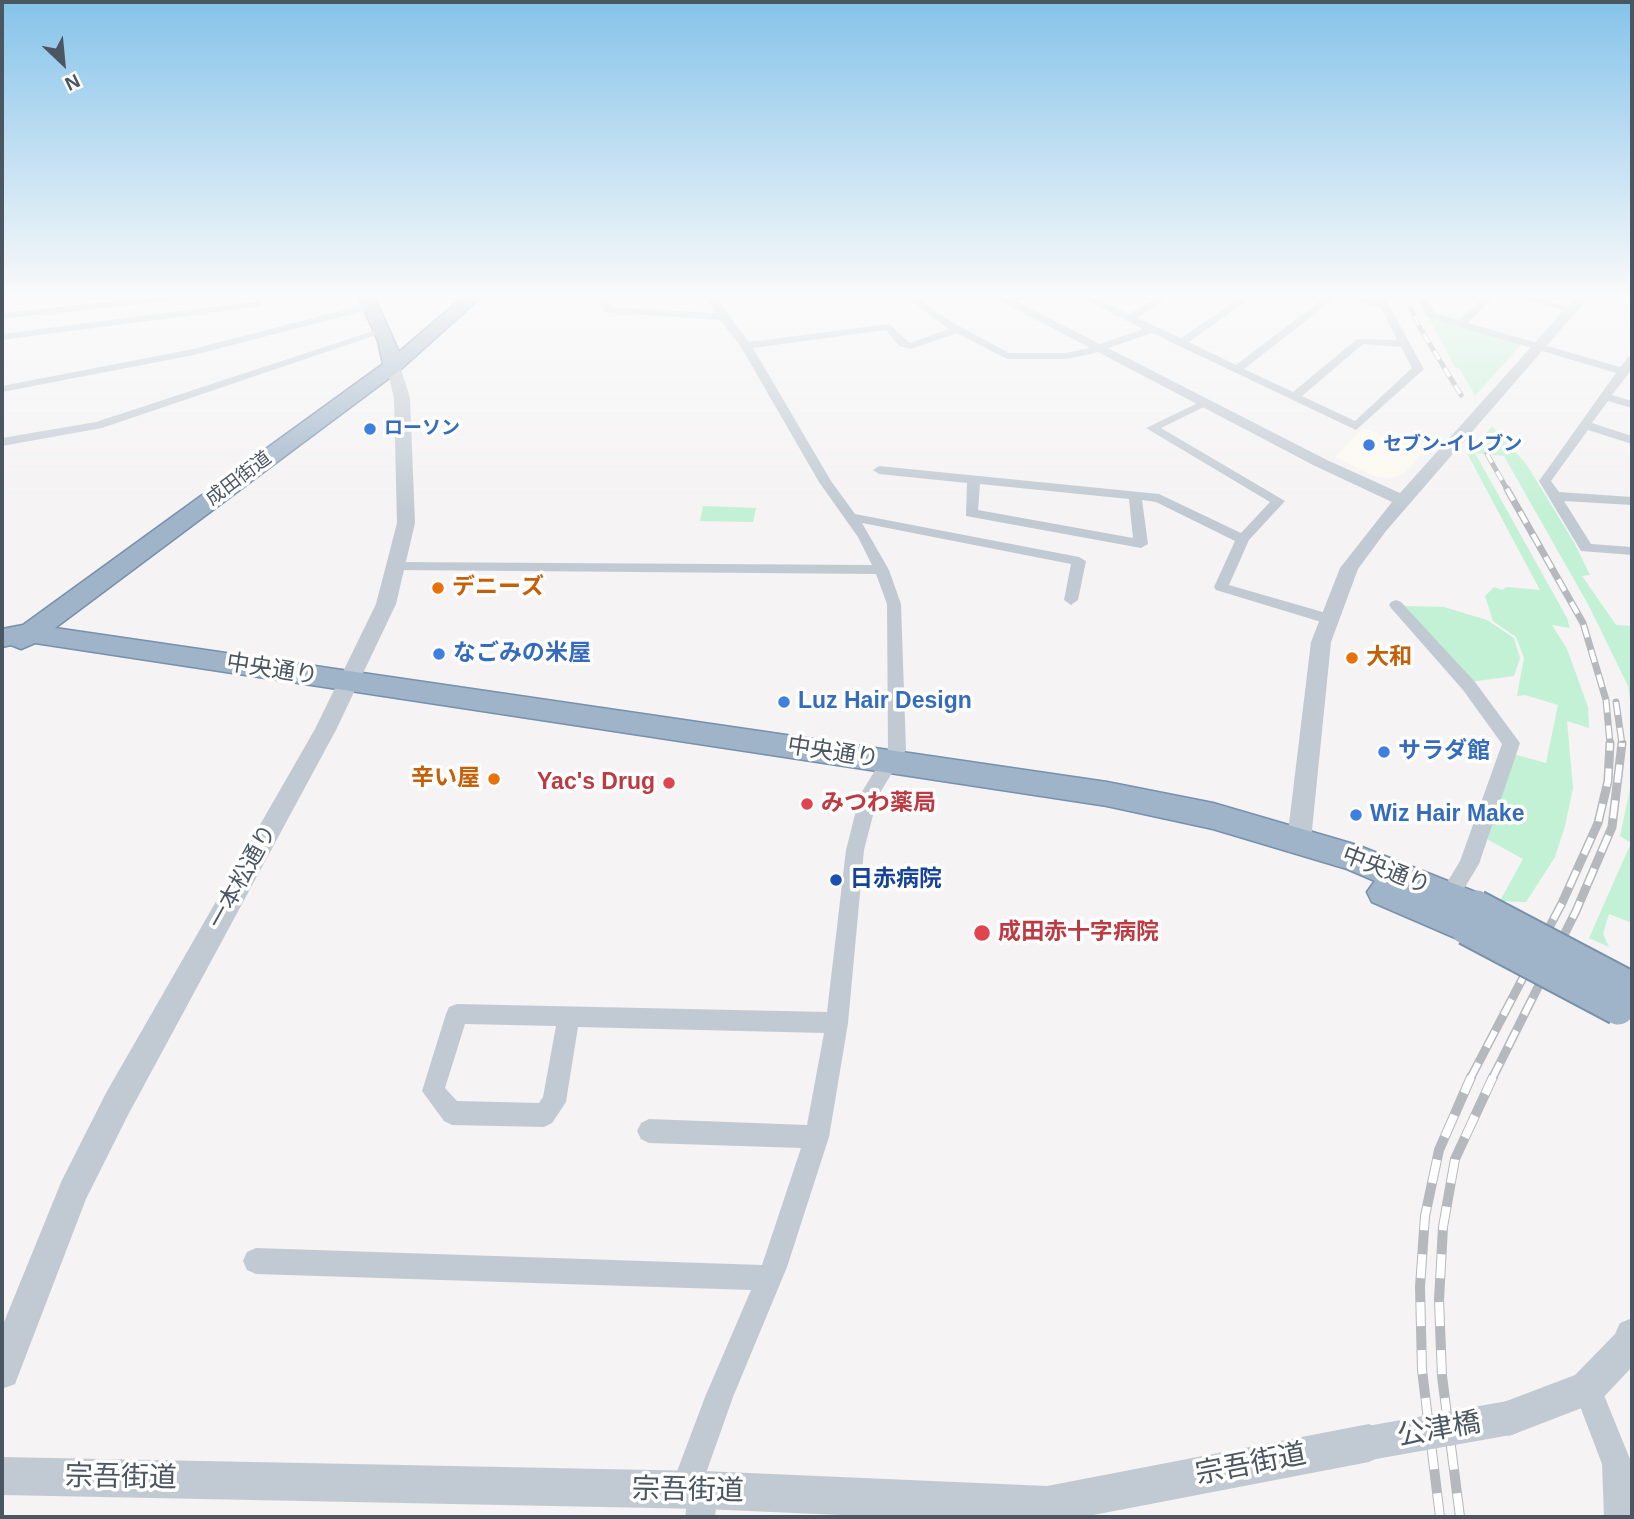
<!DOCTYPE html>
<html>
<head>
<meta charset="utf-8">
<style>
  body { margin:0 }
  #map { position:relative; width:1634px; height:1519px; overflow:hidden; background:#f5f3f3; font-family:Helvetica,sans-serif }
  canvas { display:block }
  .frame { position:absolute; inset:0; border:4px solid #4a5661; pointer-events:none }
  .north { position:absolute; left:28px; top:28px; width:70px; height:70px; -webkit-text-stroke:5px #fff; paint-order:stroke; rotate:154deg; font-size:19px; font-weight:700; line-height:28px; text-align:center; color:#4a5661 }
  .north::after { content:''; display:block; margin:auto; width:24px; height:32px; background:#4a5661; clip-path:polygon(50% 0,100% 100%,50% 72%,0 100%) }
</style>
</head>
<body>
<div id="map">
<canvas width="1634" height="1519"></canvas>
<div class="frame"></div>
<div class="north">N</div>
</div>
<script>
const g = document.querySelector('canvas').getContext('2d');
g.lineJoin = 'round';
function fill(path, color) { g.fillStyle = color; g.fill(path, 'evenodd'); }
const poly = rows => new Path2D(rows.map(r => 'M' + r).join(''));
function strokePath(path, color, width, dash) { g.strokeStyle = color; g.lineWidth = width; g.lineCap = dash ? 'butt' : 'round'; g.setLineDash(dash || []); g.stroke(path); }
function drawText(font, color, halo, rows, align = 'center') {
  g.font = font + ' Helvetica,"Noto Sans JP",sans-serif'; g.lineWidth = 7; g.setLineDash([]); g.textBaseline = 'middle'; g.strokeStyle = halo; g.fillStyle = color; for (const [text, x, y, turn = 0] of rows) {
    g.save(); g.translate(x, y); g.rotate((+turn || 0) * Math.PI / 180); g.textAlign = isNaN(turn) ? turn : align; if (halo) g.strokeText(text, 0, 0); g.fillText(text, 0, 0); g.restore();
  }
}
const commercial = poly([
  [1363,428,1388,437,1393,432,1429,445,1404,474,1391,478,1374,476,1335,457]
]);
const green = poly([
  [1428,317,1522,344,1475,396,1460,369,1455,367],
  [1492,426,1527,465,1575,544,1590,575,1582,576,1616,625,1632,626,1632,714,1628,686,1589,606,1504,456,1475,453,1567,618,1570,628,1552,625,1567,649,1588,707,1589,728,1567,721,1573,788,1565,826,1555,857,1526,902,1500,901,1523,859,1485,838,1513,754,1546,763,1558,705,1525,695,1517,696,1524,658,1516,637,1493,621,1485,596,1494,587,1502,590,1507,587,1540,590,1468,455],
  [703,506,756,508,753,522,700,521],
  [1403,606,1444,607,1487,620,1514,638,1520,658,1514,676,1469,682],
  [1632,749,1632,923,1609,914,1603,934,1609,947,1589,938,1631,843,1620,836,1630,789]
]);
const minor = poly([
  [143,298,173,298,168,301,2,319,2,313,143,298],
  [596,298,606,298,612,307,715,313,706,298,716,298,749,342,889,324,910,343,949,329,907,298,918,298,950,321,1009,353,1066,353,1085,349,1143,329,1082,298,1094,298,1129,314,1156,298,1167,298,1137,318,1181,338,1240,298,1251,298,1189,342,1236,365,1324,298,1335,298,1244,369,1293,392,1357,339,1397,340,1381,308,1349,298,1377,301,1375,298,1385,298,1424,369,1356,430,1152,333,1091,354,1066,359,1007,359,957,333,911,349,899,346,886,330,753,348,831,481,855,514,1079,557,1086,561,1078,600,1071,605,1064,600,1071,564,862,523,889,570,901,604,906,750,878,796,864,850,848,1023,829,1137,787,1267,733,1397,705,1476,713,1480,718,1490,715,1517,685,1517,687,1504,675,1500,670,1490,705,1397,751,1290,256,1274,247,1270,243,1261,247,1252,256,1248,762,1265,801,1148,649,1143,641,1139,637,1131,641,1123,649,1119,807,1125,824,1033,578,1027,566,1102,552,1123,544,1127,452,1125,444,1121,422,1091,446,1014,449,1007,457,1004,827,1012,846,850,860,795,888,749,887,604,876,574,397,570,390,566,397,562,872,565,858,537,819,482,741,347,720,320,609,313,605,312,596,298],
  [1363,344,1401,347,1412,368,1355,421,1302,396,1363,344],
  [465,1024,556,1026,543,1097,539,1103,457,1101,445,1088,465,1024],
  [1416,298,1426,298,1435,313,1459,320,1483,298,1493,298,1468,323,1620,367,1628,357,1632,356,1630,372,1612,395,1632,401,1632,408,1608,401,1592,423,1632,436,1632,444,1588,430,1551,481,1559,492,1632,497,1632,505,1564,501,1591,544,1632,547,1632,555,1581,551,1539,481,1616,373,1427,317,1416,298],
  [1523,298,1538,298,1577,310,1572,313,1523,298],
  [258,301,262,302,262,306,2,340,2,334,258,301],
  [371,303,376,306,375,308,194,355,2,392,2,386,193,349,371,303],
  [379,329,388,331,102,428,2,446,2,438,96,422,379,329],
  [1202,401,1212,403,1161,428,1285,501,1249,540,1229,585,1333,615,1336,619,1333,623,1328,624,1216,590,1214,587,1235,541,1156,502,1142,500,1148,544,1141,548,966,516,967,483,879,474,873,470,879,466,1159,494,1241,533,1270,502,1146,428,1202,401],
  [980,484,1129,499,1133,538,978,510,980,484],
  [1396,600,1401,602,1475,682,1520,743,1479,864,1456,902,1449,905,1442,902,1439,896,1460,861,1502,744,1463,690,1391,608,1389,605,1391,602,1396,600],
  [1587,1374,1597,1378,1632,1464,1632,1517,1604,1517,1602,1464,1573,1388,1577,1378,1587,1374]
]);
const tertiary = poly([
  [995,298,1010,298,1327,460,1400,493,1575,298,1588,298,1386,531,1358,569,1331,642,1311,840,1308,847,1299,850,1290,847,1287,840,1311,642,1340,568,1392,502,1315,466,995,298],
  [393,362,400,366,410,398,415,523,396,604,336,730,128,1115,86,1199,15,1384,2,1389,2,1327,62,1180,106,1093,315,729,376,604,397,523,394,398,386,366,393,362],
  [1632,1318,1632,1367,1600,1401,1509,1436,1496,1431,1491,1418,1496,1405,1575,1375,1615,1334,1620,1323,1632,1318],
  [1369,1424,1382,1430,1388,1443,1382,1456,1369,1462,1083,1517,886,1517,703,1509,2,1495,2,1457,703,1471,1047,1486,1369,1424]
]);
const trunk = poly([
  [359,298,375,298,399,352,462,298,480,298,400,370,55,628,1107,782,1213,803,1357,845,1488,897,1493,907,1488,917,1481,920,1484,928,1479,939,1467,943,1372,902,1367,892,1375,881,1347,869,1213,829,1107,806,35,643,21,649,11,645,2,647,2,629,23,625,383,364,378,341,359,298]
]);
const railFar3 = poly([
  [1406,298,1420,328,1461,395],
  [1487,454,1508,491]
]);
const railFar2 = poly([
  [1507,489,1583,623,1606,700,1610,744],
  [1616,702,1622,744]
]);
const railFar1 = poly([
  [1470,1079,1562,903,1598,823,1608,781,1610,743],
  [1492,1079,1576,911,1612,827,1622,743]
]);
const rail = poly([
  [1440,1517,1422,1370,1420,1287,1425,1216,1439,1150,1471,1077],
  [1460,1517,1442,1376,1439,1300,1443,1227,1455,1159,1493,1077]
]);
const tertiaryBridge = poly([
  [1369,1443,1509,1418]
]);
const trunkBridge = poly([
  [1476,907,1624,985],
  [1467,928,1618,1008]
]);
const markers = [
  [370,429,7,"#3f7fe0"],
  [1369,445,7,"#3f7fe0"],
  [438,588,7,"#e8710a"],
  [439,654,7,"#3f7fe0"],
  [1352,658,7,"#e8710a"],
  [784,702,7,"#3f7fe0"],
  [1384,752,7,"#3f7fe0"],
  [494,779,7,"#e8710a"],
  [669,783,7,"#e0444e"],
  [807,804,7,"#e0444e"],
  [1356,815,7,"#3f7fe0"],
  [836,880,7,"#1a4fb4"],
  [982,933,9,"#e0444e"]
];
const farShopnames = [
  ["ローソン",384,429],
  ["セブン-イレブン",1383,445]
];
const farStreetnames = [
  ["成田街道",239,479,-37]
];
const foodNames = [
  ["デニーズ",452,588],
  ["大和",1366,658],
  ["辛い屋",480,779,"right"]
];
const shopNames = [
  ["なごみの米屋",453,654],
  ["Luz Hair Design",798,702],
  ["サラダ館",1398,752],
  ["Wiz Hair Make",1370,815]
];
const streetNames = [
  ["中央通り",272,670,9],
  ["中央通り",833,753,9],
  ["中央通り",1386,871,21],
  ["一本松通り",243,877,-61]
];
const healthNames = [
  ["Yac's Drug",655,783,"right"],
  ["みつわ薬局",821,804],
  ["成田赤十字病院",998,933]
];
const transitNames = [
  ["日赤病院",850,880]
];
const nearStreetnames = [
  ["公津橋",1439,1430,-10],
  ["宗吾街道",1251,1465,-11],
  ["宗吾街道",121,1478,1],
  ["宗吾街道",688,1491,1]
];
fill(commercial, '#fdf9ef');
fill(green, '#c3f1d5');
strokePath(trunk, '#7690ad', 3);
fill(minor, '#c1cad2');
fill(tertiary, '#c1cad2');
fill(trunk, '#9fb4c9');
strokePath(railFar3, '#b5b8bd', 5);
strokePath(railFar2, '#b5b8bd', 7);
strokePath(railFar1, '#b5b8bd', 9);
strokePath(rail, '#b5b8bd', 10);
strokePath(railFar3, '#fff', 3.5, [10]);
strokePath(railFar2, '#fff', 4.5, [13]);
strokePath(railFar1, '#fff', 6, [18]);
strokePath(rail, '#fff', 8, [24]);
strokePath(trunkBridge, '#7690ad', 37, []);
strokePath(tertiaryBridge, '#c1cad2', 34);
strokePath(trunkBridge, '#9fb4c9', 33);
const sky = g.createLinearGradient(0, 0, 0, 510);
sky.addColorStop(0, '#85c3ea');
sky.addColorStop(0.58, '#fafafa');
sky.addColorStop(1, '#fafafa00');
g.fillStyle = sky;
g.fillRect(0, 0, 1634, 510);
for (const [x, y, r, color] of markers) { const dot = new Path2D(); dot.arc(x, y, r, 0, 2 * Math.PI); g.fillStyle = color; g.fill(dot); strokePath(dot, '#fff', 2.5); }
drawText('bold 19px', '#366cbe', '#fff', farShopnames, 'left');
drawText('19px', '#4a5661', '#fff', farStreetnames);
drawText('bold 23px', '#c56008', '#fff', foodNames, 'left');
drawText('bold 23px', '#366cbe', '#fff', shopNames, 'left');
drawText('23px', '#4a5661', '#fff', streetNames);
drawText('bold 23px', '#be3a42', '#fff', healthNames, 'left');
drawText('bold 23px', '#164399', '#fff', transitNames, 'left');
drawText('28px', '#4a5661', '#fff', nearStreetnames);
</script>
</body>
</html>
